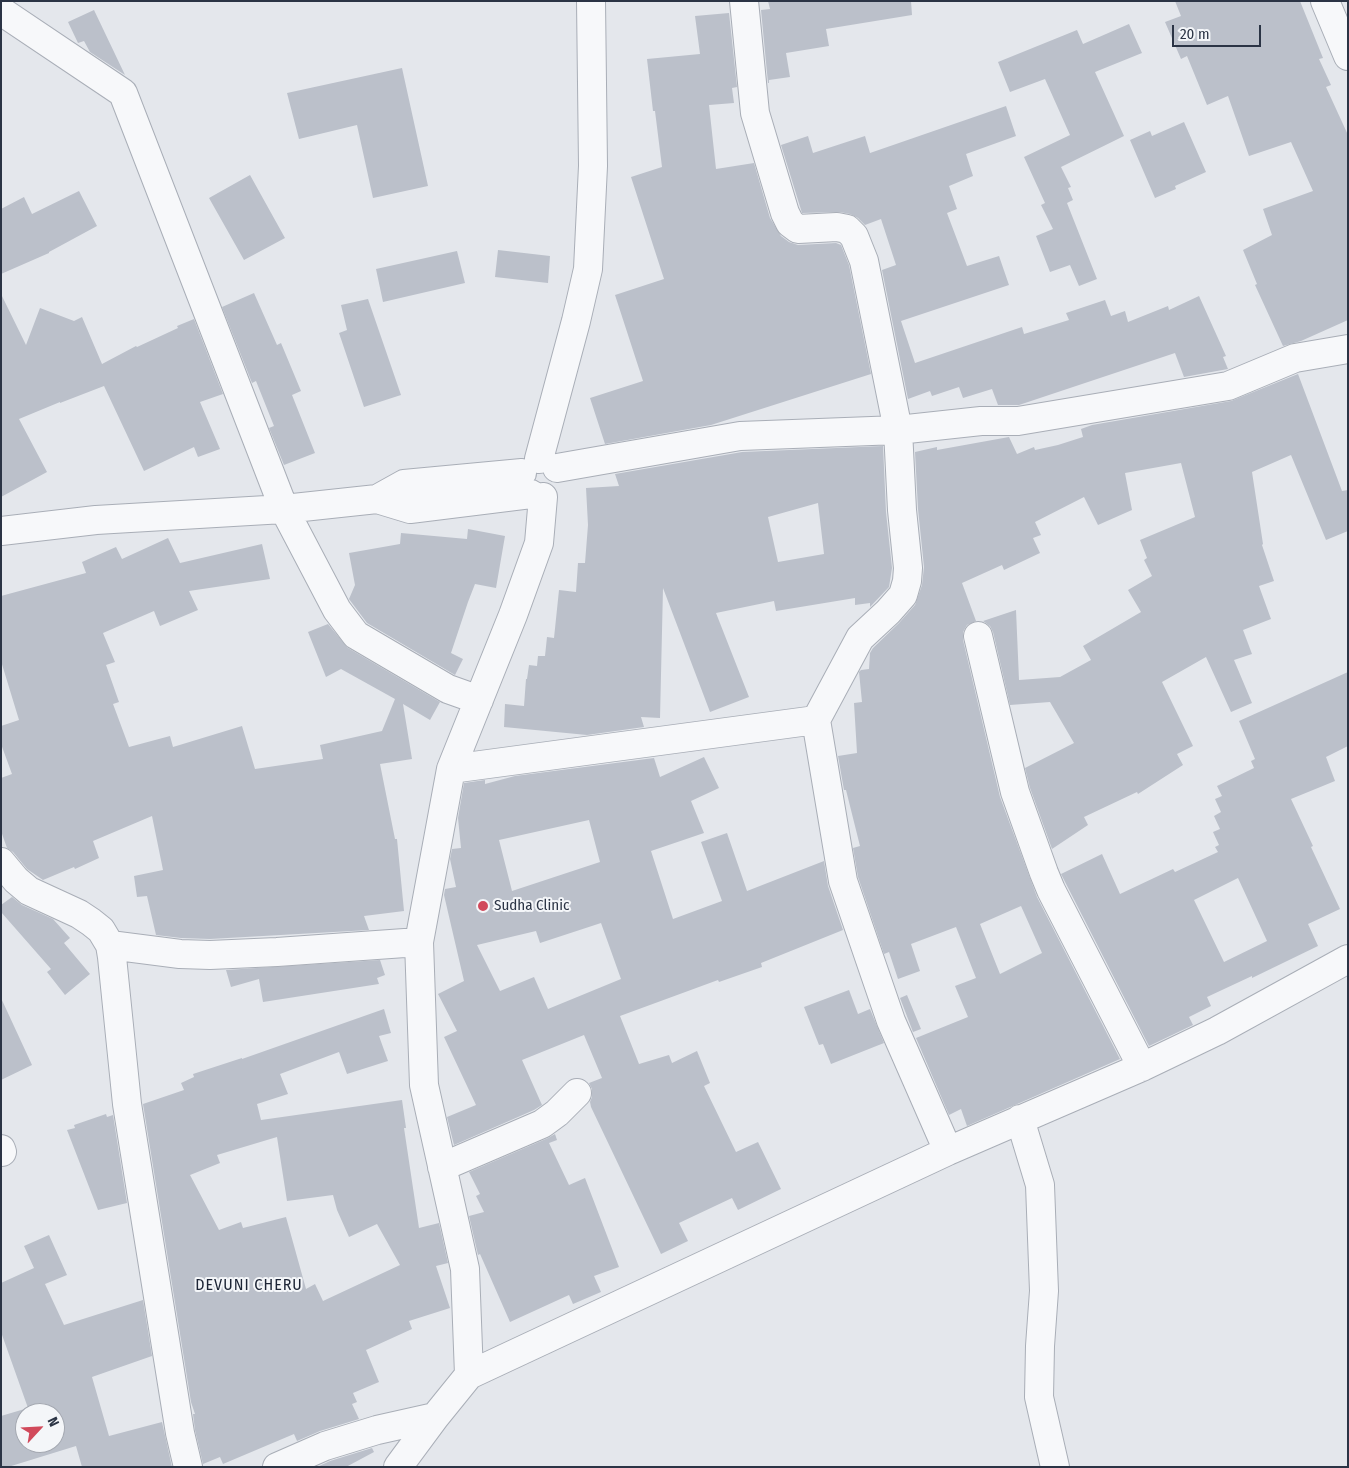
<!DOCTYPE html>
<html>
<head>
<meta charset="utf-8">
<style>
  body { margin:0 }
  #map { position:relative; width:1349px; height:1468px; overflow:hidden; background:#e4e7ec; font-family:"Fira Sans Condensed",sans-serif }
  canvas { display:block }
  .frame { position:absolute; inset:0; border:2px solid #2b3445; pointer-events:none }
  .north { position:absolute; left:15px; top:1403px; width:50px; height:50px; box-sizing:border-box; background:#f4f6f9; border:1px solid #a4a8b1; border-radius:50%; rotate:65deg; font-size:14px; font-weight:700; line-height:20px; text-align:center; color:#2b3445 }
  .north::after { content:''; display:block; margin:auto; width:18px; height:22px; background:#d1495b; clip-path:polygon(50% 0,100% 100%,50% 72%,0 100%) }
  .scale { position:absolute; left:1172px; top:25px; width:89px; height:22px; box-sizing:border-box; border:2px solid #2b3445; border-top:0; padding-left:6px; font-size:15px; line-height:18px; white-space:nowrap; color:#2b3445; -webkit-text-stroke:4px #f4f6f9; paint-order:stroke }
</style>
</head>
<body>
<div id="map">
<canvas width="1349" height="1468"></canvas>
<div class="frame"></div>
<div class="north">N</div>
<div class="scale">20 m</div>
</div>
<script>
const g = document.querySelector('canvas').getContext('2d');
g.lineJoin = 'round';
function fill(path, color) { g.fillStyle = color; g.fill(path, 'evenodd'); }
const poly = rows => new Path2D(rows.map(r => 'M' + r).join(''));
function strokePath(path, color, width, dash) { g.strokeStyle = color; g.lineWidth = width; g.lineCap = dash ? 'butt' : 'round'; g.setLineDash(dash || []); g.stroke(path); }
function drawText(font, color, halo, rows, align = 'center') {
  g.font = font + ' "Fira Sans Condensed",sans-serif'; g.lineWidth = 4; g.setLineDash([]); g.textBaseline = 'middle'; g.strokeStyle = halo; g.fillStyle = color; for (const [text, x, y, turn = 0] of rows) {
    g.save(); g.translate(x, y); g.rotate((+turn || 0) * Math.PI / 180); g.textAlign = isNaN(turn) ? turn : align; if (halo) g.strokeText(text, 0, 0); g.fillText(text, 0, 0); g.restore();
  }
}
const building = poly([
  [768,1,911,1,912,15,826,29,829,46,786,53,790,77,769,80,769,83,768,83,761,10,770,9],
  [1175,1,1300,1,1323,58,1319,59,1331,85,1326,87,1348,135,1348,320,1301,341,1283,346,1255,285,1257,284,1243,250,1272,235,1263,209,1313,191,1291,142,1249,156,1228,96,1207,105,1187,56,1181,59,1165,22,1181,16],
  [94,10,125,75,90,52,84,41,78,43,68,22],
  [729,13,737,87,732,88,734,103,709,105,716,169,754,163,770,218,781,236,789,242,798,245,836,243,841,245,849,265,871,374,711,425,605,444,590,398,643,381,615,295,664,279,631,177,662,167,655,111,653,111,647,59,700,54,695,16],
  [1129,24,1142,53,1095,72,1124,136,1061,167,1071,187,1068,188,1073,200,1067,203,1097,279,1079,286,1070,265,1050,272,1036,236,1053,229,1041,205,1045,203,1024,157,1070,135,1045,79,1010,92,998,62,1077,30,1083,44],
  [402,68,428,186,373,198,357,125,299,139,287,93],
  [1006,106,1016,136,966,154,973,176,949,186,957,209,947,213,967,266,999,256,1009,285,901,321,915,363,1022,327,1024,334,1069,320,1066,313,1105,300,1111,316,1125,311,1128,322,1168,306,1169,310,1199,296,1226,356,1223,357,1228,369,1184,377,1175,353,1019,405,998,405,992,389,963,398,959,387,932,396,930,391,908,399,882,270,896,265,881,219,865,225,858,218,850,214,840,212,802,213,781,145,808,136,813,153,865,136,870,153],
  [1184,122,1206,172,1175,186,1176,189,1155,198,1130,140,1150,131,1152,136],
  [250,175,285,238,244,260,209,198],
  [79,191,97,226,49,252,49,253,1,274,1,209,24,197,32,214],
  [498,250,550,256,548,283,495,277],
  [457,251,465,283,383,302,376,269],
  [254,293,277,345,281,343,301,391,292,395,315,453,284,465,269,428,274,426,256,381,252,383,222,307],
  [1,294,26,345,40,308,74,321,82,317,102,364,136,346,137,347,178,328,177,326,194,319,223,394,200,402,220,449,198,457,194,447,144,471,104,386,60,403,60,402,19,419,47,472,1,497],
  [368,299,401,395,364,407,339,333,347,330,341,305],
  [1298,374,1342,491,1348,490,1348,531,1326,540,1291,455,1252,472,1263,544,1262,545,1274,581,1259,586,1271,619,1243,630,1252,654,1234,660,1252,703,1231,712,1206,657,1162,682,1193,746,1177,754,1183,765,1138,794,1137,792,1084,817,1088,825,1052,849,1030,788,1025,768,1074,743,1050,702,1010,705,993,632,990,626,983,621,1016,610,1019,680,1060,677,1091,660,1083,646,1141,612,1128,590,1152,576,1144,560,1147,558,1140,540,1195,517,1181,463,1125,473,1132,510,1098,525,1084,497,1035,522,1041,535,1033,538,1040,553,1004,570,1002,565,962,583,976,621,967,625,963,632,963,640,1000,797,1037,897,1120,1059,967,1126,961,1109,949,1115,916,1038,968,1017,955,986,976,978,956,927,911,944,920,971,898,979,889,952,884,954,858,877,853,848,860,846,846,790,844,790,838,756,857,753,854,703,862,702,859,672,861,670,869,669,870,653,873,648,899,623,915,605,922,585,924,567,918,509,915,452,937,447,937,450,1009,437,1017,454,1034,447,1035,450,1058,445,1083,437,1081,429,1092,425,1231,401],
  [1021,906,1042,953,1000,974,980,924],
  [883,446,886,512,892,568,889,587,870,607,870,603,855,605,855,598,776,611,774,601,716,613,749,697,710,712,663,588,660,718,641,717,644,727,587,735,504,727,505,704,524,706,526,679,527,679,529,665,537,666,538,656,545,656,547,637,554,638,559,590,576,592,578,563,585,563,588,525,586,488,619,486,615,474,742,452],
  [818,503,824,554,778,562,768,517],
  [468,529,505,536,496,588,475,584,468,602,451,653,463,659,455,675,367,623,349,599,355,585,349,553,400,544,401,533,467,539],
  [168,538,180,563,262,544,270,579,189,591,198,610,160,626,154,611,103,633,115,662,106,665,119,702,113,704,129,747,170,736,173,747,242,726,255,769,323,759,320,745,382,731,395,699,341,669,326,677,308,632,328,624,348,648,440,702,430,720,403,704,412,759,380,764,395,839,397,839,404,911,364,916,369,930,210,939,181,938,156,935,147,896,137,897,134,876,163,870,152,816,93,841,99,858,75,869,74,867,43,880,27,869,13,852,7,848,1,831,1,778,12,774,1,744,1,726,19,720,1,661,1,596,86,573,82,562,116,547,122,559],
  [1348,672,1348,746,1326,757,1335,781,1291,799,1313,846,1311,847,1340,909,1308,924,1318,946,1252,978,1252,976,1207,997,1211,1006,1189,1017,1193,1025,1149,1046,1061,874,1102,854,1120,894,1173,869,1175,872,1218,852,1215,847,1219,845,1213,832,1220,829,1214,816,1221,812,1215,799,1222,796,1217,786,1254,768,1251,761,1255,759,1239,721],
  [1238,878,1267,941,1224,962,1194,900],
  [704,757,719,788,691,801,704,833,651,851,673,919,722,901,701,842,727,833,747,891,824,861,828,886,843,930,761,963,762,967,719,982,718,980,620,1016,639,1064,669,1055,672,1063,697,1051,710,1083,704,1086,736,1152,758,1142,781,1189,738,1210,732,1198,679,1223,688,1241,661,1254,591,1107,590,1102,592,1097,592,1089,589,1083,602,1078,584,1035,522,1060,542,1105,534,1110,454,1145,447,1117,476,1105,444,1037,457,1031,438,994,464,981,444,895,445,889,456,887,450,859,452,849,461,848,458,818,464,783,485,780,485,784,515,776,654,758,660,777],
  [589,820,600,862,512,891,499,840],
  [601,923,621,979,548,1009,534,977,500,991,477,945,536,931,540,943],
  [12,897,22,905,53,919,70,938,64,943,90,974,65,995,47,972,51,969,1,912,1,905],
  [380,960,385,975,377,978,379,984,263,1002,259,979,231,987,226,970],
  [849,990,858,1014,870,1009,884,1043,831,1064,823,1044,819,1045,804,1007],
  [907,995,921,1029,913,1032,900,998],
  [1,998,32,1065,1,1080],
  [384,1009,391,1033,379,1036,388,1061,347,1074,339,1052,280,1074,288,1094,257,1104,261,1120,402,1100,406,1128,404,1128,419,1228,439,1223,448,1263,436,1266,450,1308,409,1321,412,1329,366,1350,379,1382,353,1393,357,1402,352,1404,359,1419,320,1431,297,1441,294,1434,223,1464,220,1457,203,1464,195,1430,193,1414,195,1414,191,1402,143,1104,184,1090,181,1083,194,1077,193,1074,242,1058,242,1059],
  [277,1137,287,1201,333,1195,337,1210,349,1237,377,1224,400,1265,323,1301,315,1284,306,1289,286,1217,243,1228,241,1222,219,1230,190,1175,220,1163,217,1155],
  [106,1114,107,1117,113,1115,127,1203,98,1210,67,1130,75,1128,74,1125],
  [555,1134,557,1140,549,1143,569,1185,585,1178,619,1267,594,1276,601,1292,573,1304,569,1295,510,1322,480,1254,478,1255,469,1216,484,1212,476,1196,480,1194,469,1172,548,1138],
  [49,1235,67,1275,45,1284,64,1325,143,1300,152,1356,92,1377,109,1436,162,1422,172,1467,82,1467,76,1446,8,1467,1,1467,1,1416,28,1408,1,1332,1,1283,34,1268,24,1246],
  [25,1413,55,1413,55,1443,25,1443],
  [372,1448,374,1452,346,1467,317,1467,330,1461]
]);
const minor = poly([
  [744,1,755,113,785,213,790,223,798,229,837,227,847,229,854,236,864,261,898,430,902,510,908,568,907,581,903,595,888,612,860,638,816,720],
  [1325,1,1348,56],
  [1,11,123,93,284,509,337,610,356,635,448,689,479,700],
  [539,459,576,321,588,269,593,166,591,1],
  [557,468,740,436,898,430,981,421,1018,421,1228,386,1295,358,1348,349],
  [377,499,410,509,531,494],
  [1,531,96,520,284,509,377,499,404,484,522,473],
  [978,636,1015,792,1044,873,1051,890,1142,1067],
  [451,769,816,720,843,881,891,1021,948,1151],
  [1,862,16,880,29,891,79,914,91,922,101,930,110,945,112,957,127,1104,180,1433,188,1467],
  [110,945,180,954,210,955,277,952,419,942],
  [1020,1119,1040,1185,1044,1291,1040,1346,1039,1397,1055,1467],
  [1,1149,2,1152],
  [442,1167,542,1124,557,1113,577,1093],
  [469,1375,948,1151,1142,1067,1217,1031,1348,959],
  [277,1467,325,1446,377,1430,435,1417],
  [398,1467,435,1417,469,1375,465,1269,424,1085,419,942,451,769,513,615,539,543,543,497]
]);
const markers = [
  [483,906,6,"#d1495b"]
];
const poiNames = [
  ["Sudha Clinic",494,906]
];
const neighbourhoodNames = [
  ["DEVUNI CHERU",249,1286]
];
fill(building, '#bbc0ca');
strokePath(minor, '#a9aeb7', 30);
strokePath(minor, '#f7f8fa', 28);
for (const [x, y, r, color] of markers) { const dot = new Path2D(); dot.arc(x, y, r, 0, 2 * Math.PI); g.fillStyle = color; g.fill(dot); strokePath(dot, '#f4f6f9', 2); }
drawText('15px', '#2b3445', '#f4f6f9', poiNames, 'left');
g.letterSpacing = '1px';
drawText('16px', '#1d2536', '#f4f6f9', neighbourhoodNames);
g.letterSpacing = '0px';
</script>
</body>
</html>
